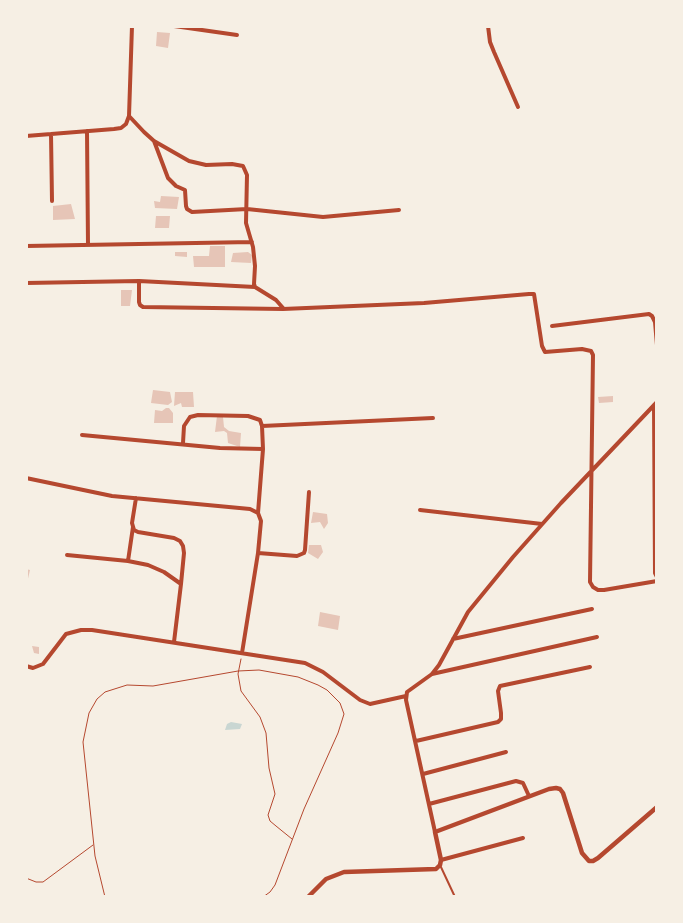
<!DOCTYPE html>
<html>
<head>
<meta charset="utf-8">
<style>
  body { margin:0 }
  #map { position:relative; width:683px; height:923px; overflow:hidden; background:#f6efe4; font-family:"IBM Plex Sans",sans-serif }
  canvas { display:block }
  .frame { position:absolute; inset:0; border:28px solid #f6efe4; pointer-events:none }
</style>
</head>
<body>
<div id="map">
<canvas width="683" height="923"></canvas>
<div class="frame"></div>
</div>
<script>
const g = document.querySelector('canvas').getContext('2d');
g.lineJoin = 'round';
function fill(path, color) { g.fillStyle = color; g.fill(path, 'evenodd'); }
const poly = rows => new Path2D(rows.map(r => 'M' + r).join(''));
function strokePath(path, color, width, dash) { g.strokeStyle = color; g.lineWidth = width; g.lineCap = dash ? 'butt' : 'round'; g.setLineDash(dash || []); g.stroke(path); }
const water = poly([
  [231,722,242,724,240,729,225,730,227,724]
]);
const building = poly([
  [157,32,170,33,168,48,156,46],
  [161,196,179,197,177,209,155,208,154,201,160,202],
  [71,204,75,219,53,220,53,206],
  [156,216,170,216,169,228,155,228],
  [210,246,225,246,225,267,194,267,193,256,209,256],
  [175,252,187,252,187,257,175,256],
  [248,252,252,255,251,263,231,262,233,253],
  [121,290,132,290,130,306,121,306],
  [153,390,170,392,172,402,168,405,151,403],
  [175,392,193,392,194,407,182,407,181,403,174,406],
  [613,396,613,402,599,403,598,397],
  [166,408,169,408,173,413,173,423,154,423,155,410,162,411],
  [217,416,223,417,224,427,229,431,241,433,240,447,228,443,227,433,224,431,215,432],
  [313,512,327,514,328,523,324,529,320,522,311,523],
  [309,545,321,545,323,552,318,559,308,553],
  [26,569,30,570,27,583,26,583],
  [320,612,340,616,338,630,318,626],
  [32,646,39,647,39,654,34,653]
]);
const path = poly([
  [241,659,238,674,241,691,260,717,266,733,269,768,275,794,268,815,270,821,276,826,292,839],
  [26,878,36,882,43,882,93,845],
  [105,897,95,856,83,742,89,713,97,699,105,692,127,685,153,686,238,671,259,670,298,677,318,685,327,690,340,703,344,714,338,733,304,809,275,885,270,892,263,897]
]);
const service = poly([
  [440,865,455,897]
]);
const minor = poly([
  [174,26,237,35],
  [488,26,490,42,494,52,518,107],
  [129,116,144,132,154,141,189,161,206,165,232,164,243,166,247,175,246,223,253,247,255,266,254,284,255,287,276,300,283,308],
  [87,131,88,245],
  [51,134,52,201],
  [26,136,114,129,121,128,126,124,129,116,132,26],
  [154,141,168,178,176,186,185,190,186,206,187,209,192,212,247,209,323,217,399,210],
  [26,246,252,242],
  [139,281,139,302,140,305,143,307,283,309,424,303,529,294,534,294,542,346,545,352,582,349,591,351,593,355,590,582,593,587,598,590,604,590,657,581],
  [26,283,139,281,255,287],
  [552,326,649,314,652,316,655,322,657,345],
  [654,405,655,573,657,577],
  [262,426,433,418],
  [82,435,220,448,263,449],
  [183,443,184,426,190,417,198,415,248,416,260,420,262,426,263,449,258,513],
  [26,478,112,496,250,509,258,513,261,521,258,553,242,653],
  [136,498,132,523,134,530,138,532,174,538,180,541,183,546,184,553,181,584,174,642],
  [420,510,542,524],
  [258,553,297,556,304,553,305,550,309,492],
  [67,555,128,561,148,565,164,572,181,584],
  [128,561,133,527],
  [453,639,592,609],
  [26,666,33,668,43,664,66,634,81,630,92,630,305,663,323,672,360,700,370,704,406,696],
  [432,674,597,637],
  [416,741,498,722,501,719,501,713,498,691,500,686,590,667],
  [423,774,506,752],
  [429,804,516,781,523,783,529,796],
  [435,832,406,700,407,692,432,674,439,665,468,612,513,557,561,503,657,402],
  [441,860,523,838]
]);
const tertiary = poly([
  [308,897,326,879,344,872,436,869,440,865,441,860,435,832,549,789,556,788,560,789,563,793,582,853,589,861,593,861,598,858,657,807]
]);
fill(water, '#c9d6d2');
fill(building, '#e6c5b7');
strokePath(path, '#b5482f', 1);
strokePath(service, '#b5482f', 2);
strokePath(minor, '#b5482f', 4);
strokePath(tertiary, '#b5482f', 4.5);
</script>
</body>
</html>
